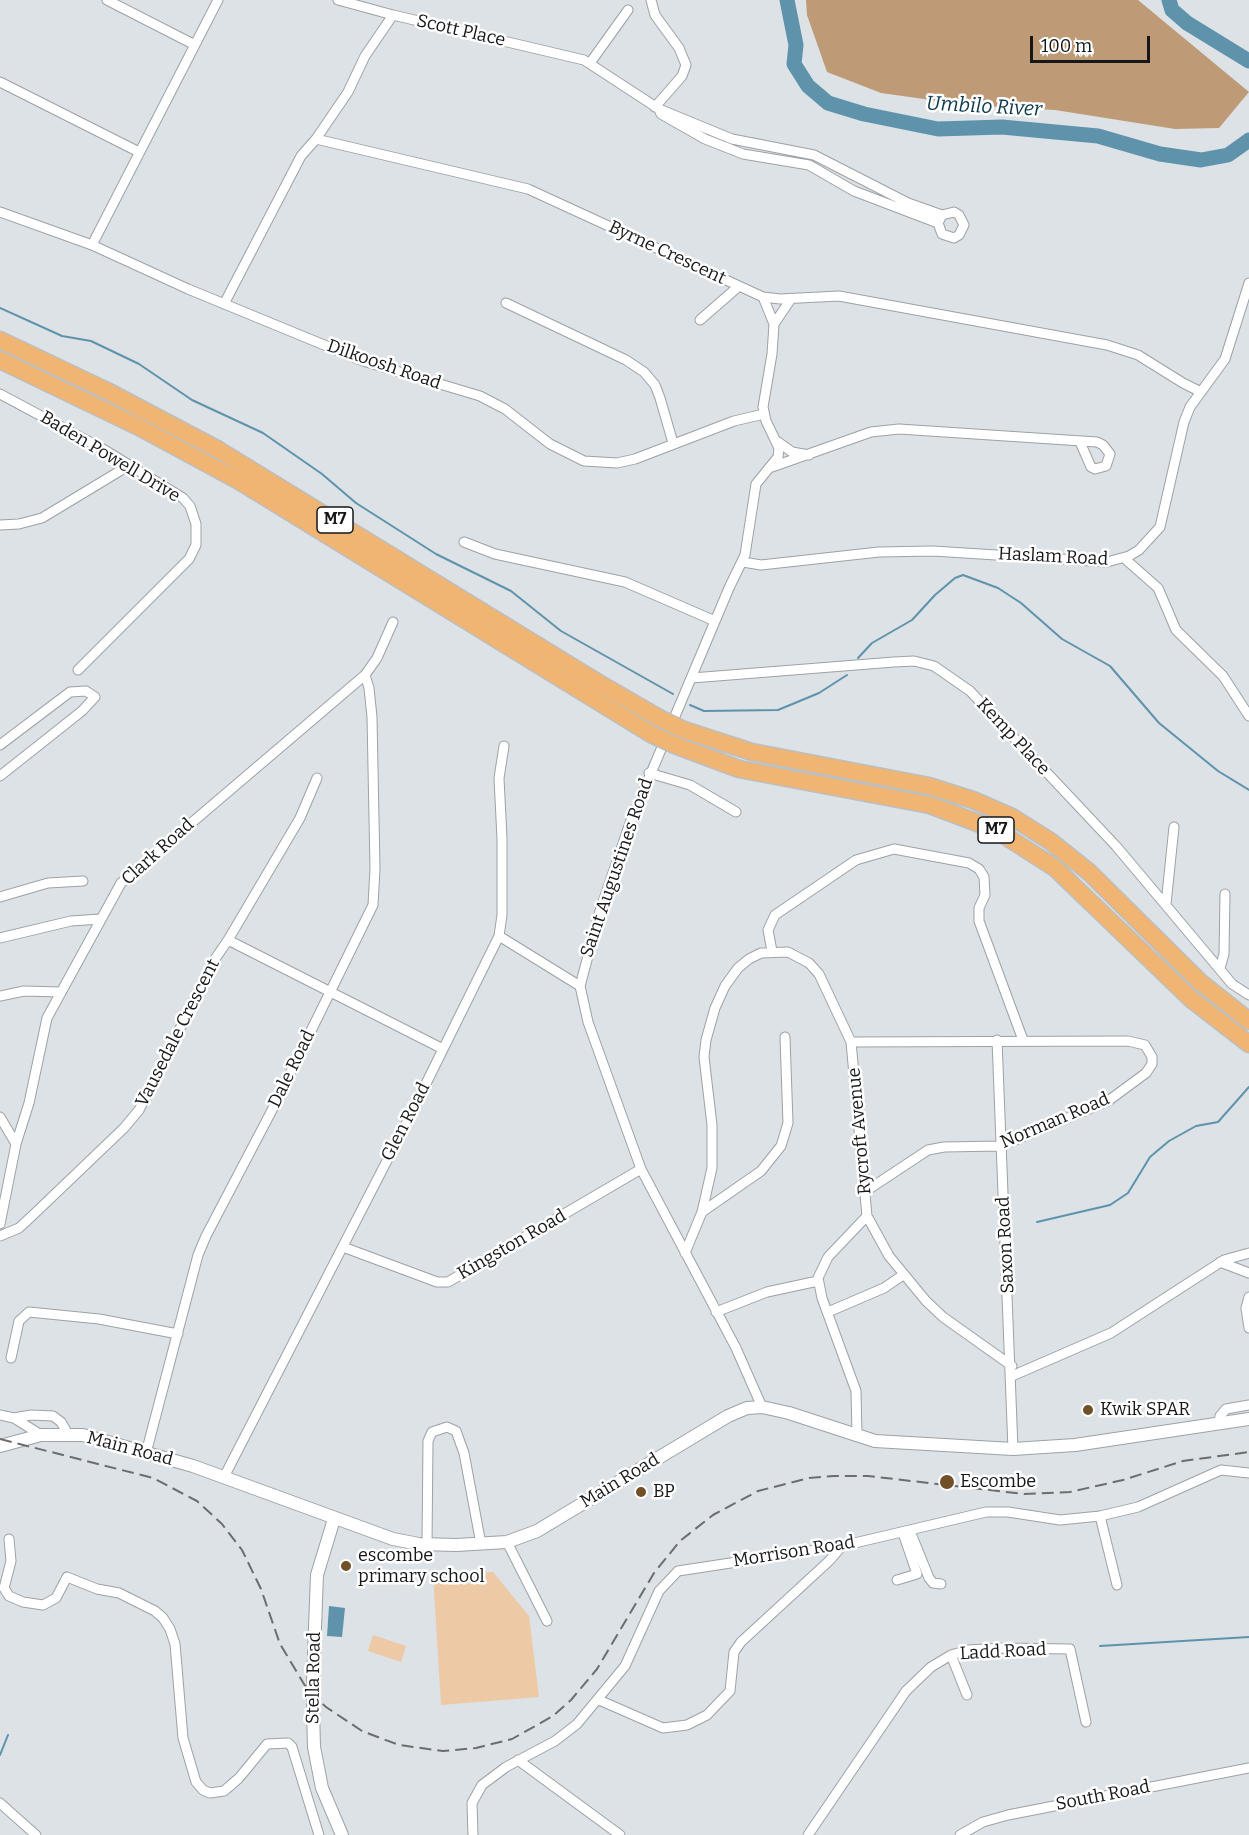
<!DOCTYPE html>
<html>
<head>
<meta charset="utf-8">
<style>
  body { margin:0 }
  #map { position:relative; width:1249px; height:1835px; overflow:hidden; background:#dce2e5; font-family:Bitter,serif }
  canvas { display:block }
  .scale { position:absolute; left:1030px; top:36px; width:120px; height:27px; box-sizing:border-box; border:3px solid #151718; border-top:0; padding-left:8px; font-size:18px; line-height:21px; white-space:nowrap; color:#151718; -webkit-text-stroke:4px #fff; paint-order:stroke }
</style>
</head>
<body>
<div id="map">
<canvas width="1249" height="1835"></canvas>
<div class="scale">100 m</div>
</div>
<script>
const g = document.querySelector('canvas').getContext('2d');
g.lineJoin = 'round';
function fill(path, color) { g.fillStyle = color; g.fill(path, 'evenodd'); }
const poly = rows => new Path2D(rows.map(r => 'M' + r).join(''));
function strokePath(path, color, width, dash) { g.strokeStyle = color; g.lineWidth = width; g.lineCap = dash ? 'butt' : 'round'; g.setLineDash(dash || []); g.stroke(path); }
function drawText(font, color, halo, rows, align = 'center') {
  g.font = font + ' Bitter,serif'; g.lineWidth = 5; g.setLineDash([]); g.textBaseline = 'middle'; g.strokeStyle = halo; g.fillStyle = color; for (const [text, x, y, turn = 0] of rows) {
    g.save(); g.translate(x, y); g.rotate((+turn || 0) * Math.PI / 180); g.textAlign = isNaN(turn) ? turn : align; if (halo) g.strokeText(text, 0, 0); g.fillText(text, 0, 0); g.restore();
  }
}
const green = poly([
  [493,1572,529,1616,539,1697,441,1705,433,1574],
  [373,1635,406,1646,401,1662,368,1651]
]);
const forest = poly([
  [806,0,1138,0,1249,92,1219,128,1175,129,1055,110,967,105,881,93,827,72,807,15]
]);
const water = poly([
  [329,1606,345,1608,342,1637,327,1636]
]);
const stream = poly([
  [0,308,62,336,91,341,139,364,192,400,263,433,322,474,356,503,436,554,511,591,561,631,673,694],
  [858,658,872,643,912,620,935,595,955,578,963,575,998,588,1021,603,1062,639,1110,666,1159,723,1218,771,1249,790],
  [690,705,704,711,778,710,819,693,847,675],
  [1037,1222,1110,1205,1128,1193,1150,1157,1169,1141,1196,1126,1218,1122,1249,1087],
  [1100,1646,1249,1637],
  [0,1755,8,1735]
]);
const river = poly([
  [787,0,796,45,794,64,808,86,828,103,864,114,938,129,1002,127,1098,136,1160,154,1201,160,1228,155,1249,140],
  [1169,0,1172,10,1187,23,1249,61]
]);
const minor = poly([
  [107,0,195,45],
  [338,0,393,15],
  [651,0,655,15,679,48,686,65,682,76,655,107],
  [590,63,628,10],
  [0,82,139,152],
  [659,109,732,139,814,155,908,203,942,215,954,212,959,215,964,225,959,235,954,238,942,234,938,223,942,215],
  [316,139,348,92,365,56,393,15,584,60,659,109,661,114,705,139,743,154,809,165,854,191,938,223],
  [0,212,92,245,188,289,363,361,480,396,505,409,550,444,584,461,617,463,635,459,734,421,764,414],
  [92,245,218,0],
  [506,303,626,360,644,372,655,385,660,398,673,443],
  [224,304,301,156,316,139,528,189,763,297,780,299,839,296,1107,345,1138,355,1183,383,1201,392],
  [700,320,739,286],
  [774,324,791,299],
  [0,394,103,449,183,498,190,506,196,524,196,545,189,559,78,670],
  [778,442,792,452,809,455],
  [772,467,871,432,899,429,1097,442,1103,445,1110,454,1106,466,1095,469,1091,467,1080,442],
  [0,525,19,524,42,518,128,466],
  [464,542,495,554,625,582,715,621],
  [1124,558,1158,588,1176,630,1223,676,1249,716],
  [743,562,761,565,879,552,933,551,1107,562,1129,556,1139,550,1160,527,1184,422,1190,407,1225,359,1249,283],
  [692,678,894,662,914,661,934,666,970,691,1116,846,1232,984,1249,995],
  [0,745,70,692,86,691,95,697,82,711,0,776],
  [649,773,690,785,736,812],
  [0,897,48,883,83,881],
  [1166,904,1174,827],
  [499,936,580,986],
  [0,938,71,921,101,919],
  [228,940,300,818,317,778],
  [772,951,768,930,775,915,856,860,894,849,969,863,979,869,984,877,985,895,979,908,979,921,1023,1040],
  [1220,968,1224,954,1225,894],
  [0,996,24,991,60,992],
  [997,1040,1013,1449],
  [851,1042,1128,1041,1145,1045,1152,1057,1152,1064,1146,1073,1108,1101,1001,1146,944,1147,928,1150,866,1191],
  [0,1117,16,1144,0,1224],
  [16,1144,29,1103,47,1018,121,883,365,675,377,658,393,622],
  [702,1212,761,1171,781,1146,788,1123,785,1037],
  [867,1216,889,1256,926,1301,943,1317,1012,1366],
  [0,1236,19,1228,32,1216,124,1128,139,1110,215,959,228,940,443,1049],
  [343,1247,437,1282,448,1282,641,1169],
  [685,1253,702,1212,712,1168,712,1125,704,1057,706,1040,715,1008,725,986,738,968,749,959,761,953,788,952,809,963,819,974,851,1042,867,1216,828,1257,818,1278,822,1298,856,1391,857,1435],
  [1220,1262,1249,1273],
  [1249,1297,1246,1308,1249,1328],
  [716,1312,767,1292,818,1281],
  [828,1312,884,1288,903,1275],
  [11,1358,19,1321,29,1312,99,1319,178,1334],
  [1012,1376,1111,1333,1224,1260,1249,1253],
  [762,1407,736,1348,641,1169,588,1022,580,986,600,911,630,823,729,588,745,555,756,484,778,457,779,448,766,421,763,407,772,354,774,324,763,297],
  [0,1415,14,1418,41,1435],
  [14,1418,31,1415,53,1416,61,1422,68,1434],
  [1219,1423,1220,1416,1226,1409,1249,1405],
  [146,1453,198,1255,206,1236,271,1112,373,905,375,869,372,717,369,688,365,675],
  [224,1477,411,1114,499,936,502,915,502,839,499,778,504,746],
  [1100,1516,1117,1585],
  [910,1531,929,1578,933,1583,941,1584],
  [9,1539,11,1561,4,1588,9,1596,23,1602,43,1605,56,1598,67,1577,97,1589,119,1593,155,1611,163,1618,170,1629,175,1644,183,1738,196,1782,203,1790,210,1793,224,1791,239,1778,267,1744,288,1743,292,1747,319,1835],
  [507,1542,547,1621],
  [427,1545,428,1441,432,1432,447,1427,456,1431,464,1453,481,1544],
  [897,1580,917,1574,903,1533],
  [951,1655,967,1695],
  [599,1700,663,1728,687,1725,707,1715,730,1691,734,1652,741,1642,829,1561,842,1546],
  [518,1760,620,1835],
  [0,1803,36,1835],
  [473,1835,472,1803,482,1785,506,1767,555,1741,577,1724,625,1666,659,1591,678,1571,842,1546,986,1512,1008,1512,1060,1520,1100,1516,1138,1507,1221,1470,1249,1473],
  [808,1835,906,1691,931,1667,951,1655,968,1650,1001,1648,1070,1649,1086,1722],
  [960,1835,983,1822,1008,1815,1249,1768]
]);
const secondary = poly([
  [0,1446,41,1435,83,1435,193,1466,393,1539,419,1544,456,1545,507,1542,537,1531,728,1416,747,1408,762,1407,789,1413,875,1441,1013,1449,1075,1445,1249,1419],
  [313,1681,317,1575,334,1519],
  [313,1710,314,1747,322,1788,342,1835]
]);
const motorway = poly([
  [0,340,107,391,217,449,602,685,659,718],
  [0,360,139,427,239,481,651,734],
  [684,730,752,752,929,786,973,800,1012,817,1050,841,1089,872,1200,982,1249,1021],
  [675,745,739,769,930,805,996,830,1055,868,1191,999,1249,1044]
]);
const rail = poly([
  [0,1439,153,1478,197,1501,222,1524,242,1550,261,1589,280,1644,307,1689,326,1707,362,1731,399,1745,443,1751,476,1748,512,1739,553,1716,571,1700,597,1669,654,1573,680,1541,713,1515,758,1491,809,1478,834,1476,868,1476,1024,1494,1070,1492,1123,1480,1183,1461,1249,1452]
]);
const secondaryBridge = poly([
  [313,1710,313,1681]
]);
const motorwayBridge = poly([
  [659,718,684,730],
  [651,734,675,745]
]);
const markers = [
  [1088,1410,6,"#714f27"],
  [947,1482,8,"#714f27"],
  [641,1492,6,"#714f27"],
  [346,1566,6,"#714f27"]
];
const shields = [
  [335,520,36],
  [996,830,36]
];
const shieldNames = [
  ["M7",335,520],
  ["M7",996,830]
];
const streetNames = [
  ["Scott Place",461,31,13],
  ["Byrne Crescent",667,253,25],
  ["Dilkoosh Road",384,365,19],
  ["Baden Powell Drive",110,457,31],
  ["Haslam Road",1053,557,3],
  ["Kemp Place",1013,737,47],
  ["Clark Road",158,852,-42],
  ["Saint Augustines Road",617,868,-71],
  ["Vausedale Crescent",178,1033,-63],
  ["Dale Road",292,1069,-64],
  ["Norman Road",1055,1121,-23],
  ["Glen Road",406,1122,-63],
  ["Rycroft Avenue",860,1131,-95],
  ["Kingston Road",512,1245,-30],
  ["Saxon Road",1006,1245,-93],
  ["Main Road",130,1449,15],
  ["Main Road",620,1481,-31],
  ["Morrison Road",794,1552,-9],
  ["Ladd Road",1003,1652,-3],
  ["Stella Road",314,1678,-89],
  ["South Road",1103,1796,-11]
];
const poiNames = [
  ["Kwik SPAR",1100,1410],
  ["Escombe",960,1482],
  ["BP",653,1492],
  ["escombe",358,1556],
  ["primary school",358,1577]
];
const waterNames = [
  ["Umbilo River",984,107,3]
];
fill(green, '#edcaa5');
fill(forest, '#be9b76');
fill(water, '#5f93ab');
strokePath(stream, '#5f93ab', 2);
strokePath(river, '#5f93ab', 15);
strokePath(minor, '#9ca2a5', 11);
strokePath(secondary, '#9ca2a5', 14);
strokePath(motorway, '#bdbebe', 19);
strokePath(minor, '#fff', 9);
strokePath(secondary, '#fff', 12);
strokePath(motorway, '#f0b573', 16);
strokePath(rail, '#6a6e70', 2, [12, 6]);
strokePath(secondaryBridge, '#9ca2a5', 14, []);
strokePath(motorwayBridge, '#bdbebe', 19, []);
strokePath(secondaryBridge, '#fff', 12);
strokePath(motorwayBridge, '#f0b573', 16);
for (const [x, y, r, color] of markers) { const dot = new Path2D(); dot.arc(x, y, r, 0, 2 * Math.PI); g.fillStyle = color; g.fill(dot); strokePath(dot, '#fff', 2); }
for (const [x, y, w] of shields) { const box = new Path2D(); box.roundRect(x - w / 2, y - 13, w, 26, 4.5); g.fillStyle = '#fff'; g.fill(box); strokePath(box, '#151718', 1.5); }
drawText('bold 16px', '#151718', null, shieldNames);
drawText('18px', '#151718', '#fff', streetNames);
drawText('18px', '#151718', '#fff', poiNames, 'left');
drawText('italic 20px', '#0c3a4c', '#fff', waterNames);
</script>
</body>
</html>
